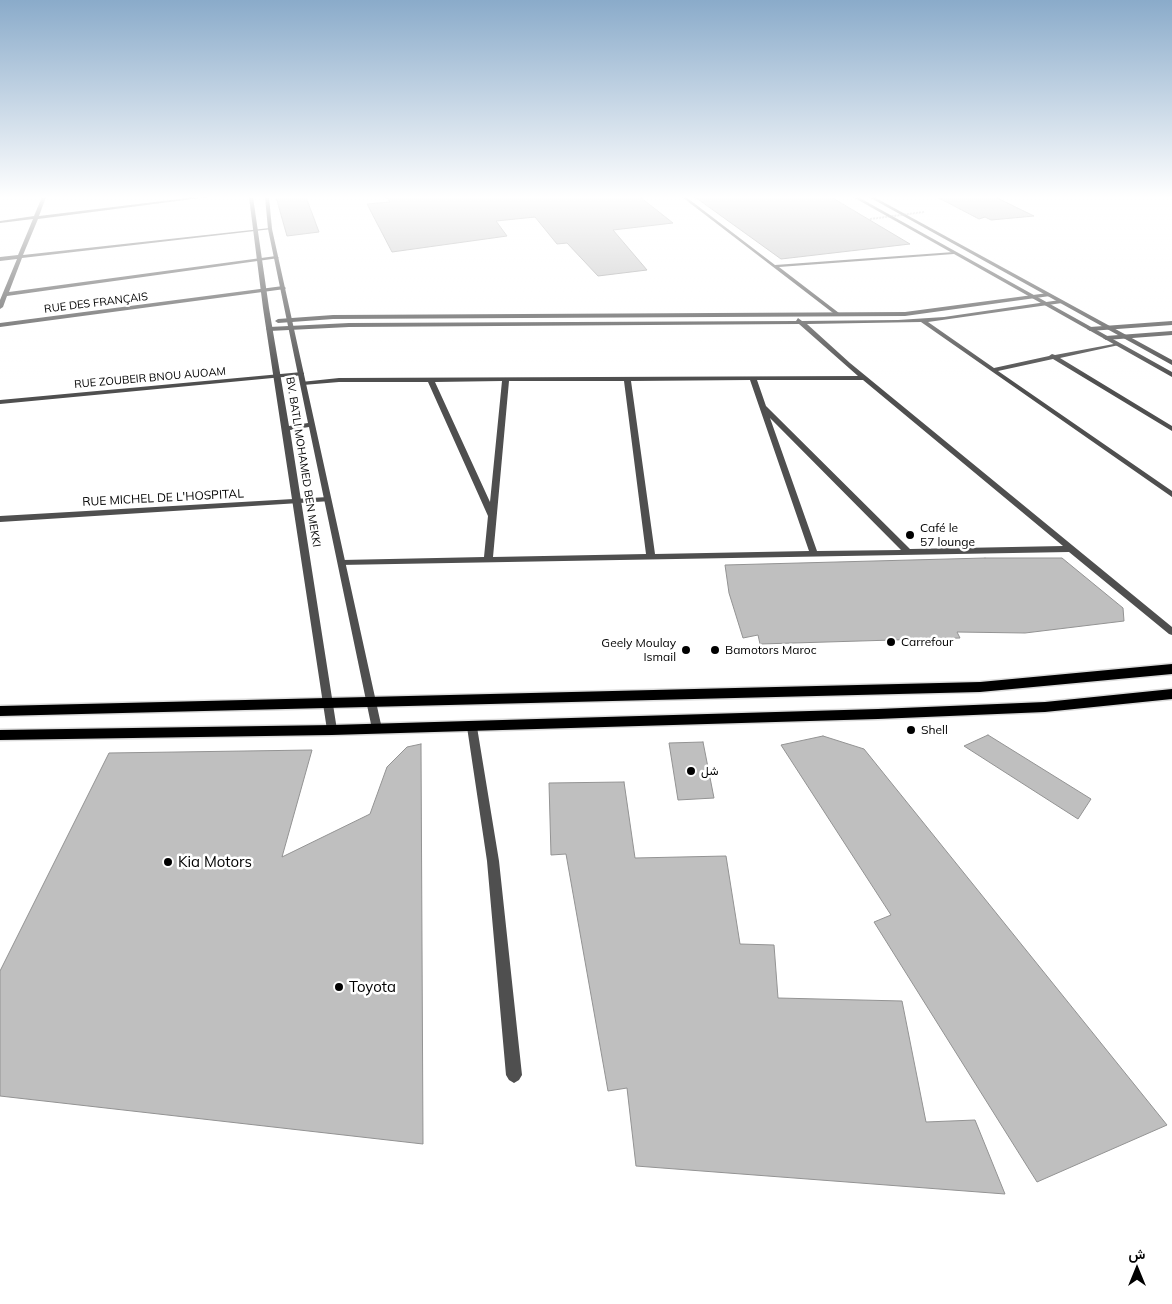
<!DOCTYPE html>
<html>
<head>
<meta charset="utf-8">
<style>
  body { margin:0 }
  #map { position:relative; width:1172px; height:1304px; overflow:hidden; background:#fff; font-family:Mulish,Vazirmatn,sans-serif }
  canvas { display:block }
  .north { position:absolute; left:1112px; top:1244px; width:50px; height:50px; -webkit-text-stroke:4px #fff; paint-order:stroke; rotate:0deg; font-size:14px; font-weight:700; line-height:20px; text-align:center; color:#000 }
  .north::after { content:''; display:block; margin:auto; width:18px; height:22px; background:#000; clip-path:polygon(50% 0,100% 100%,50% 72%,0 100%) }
</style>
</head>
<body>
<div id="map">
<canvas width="1172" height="1304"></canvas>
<div class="north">ش</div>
</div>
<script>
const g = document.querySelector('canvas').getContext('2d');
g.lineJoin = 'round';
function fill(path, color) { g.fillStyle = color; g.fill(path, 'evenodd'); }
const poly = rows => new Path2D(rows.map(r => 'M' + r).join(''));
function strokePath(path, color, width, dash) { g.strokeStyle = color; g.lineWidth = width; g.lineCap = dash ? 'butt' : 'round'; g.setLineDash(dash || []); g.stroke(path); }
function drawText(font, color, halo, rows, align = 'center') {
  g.font = font + ' Mulish,Vazirmatn,sans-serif'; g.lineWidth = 5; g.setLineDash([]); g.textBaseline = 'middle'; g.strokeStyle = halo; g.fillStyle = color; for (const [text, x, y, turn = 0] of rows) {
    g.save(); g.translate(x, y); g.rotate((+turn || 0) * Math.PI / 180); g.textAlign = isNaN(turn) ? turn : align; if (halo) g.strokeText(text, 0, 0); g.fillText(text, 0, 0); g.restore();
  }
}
const building = poly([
  [276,197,306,197,319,232,287,236,276,197],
  [386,197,640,197,673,223,613,230,647,270,598,276,567,243,557,244,535,217,496,221,507,236,392,252,367,204,390,202,386,197],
  [695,197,831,197,910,244,781,259,695,197],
  [937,197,995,197,1034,216,991,220,985,217,979,219,937,197],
  [985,558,1062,558,1123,608,1124,621,1025,633,957,632,960,638,760,644,758,635,743,638,729,593,725,565,985,558],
  [988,735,1091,799,1078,819,964,746,988,735],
  [823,736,864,749,1167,1125,1037,1182,874,922,891,915,781,745,823,736],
  [703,742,714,798,678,800,669,743,703,742],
  [421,744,423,1144,0,1096,0,971,109,753,312,750,282,857,370,814,387,767,407,747,421,744],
  [624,782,635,858,726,856,740,944,774,945,778,998,902,1001,926,1122,975,1120,1005,1194,636,1166,627,1088,608,1091,566,854,551,855,549,783,624,782]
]);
const service = poly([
  [682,197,686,197,775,265,954,252,956,253,954,254,779,267,839,313,840,314,837,316,682,197]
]);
const minor = poly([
  [42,197,46,197,39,216,196,197,208,197,38,219,23,255,270,228,272,229,22,258,9,292,276,256,279,258,7,296,3,307,0,309,0,300,17,259,0,261,0,257,18,255,33,219,0,223,0,221,34,216,42,197],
  [283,286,286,288,285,289,0,327,0,323,283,286],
  [1048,293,1051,295,1050,296,905,316,333,319,278,323,275,321,278,319,333,315,905,312,1048,293],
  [1060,300,1062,301,1062,303,928,322,994,368,1049,356,1052,354,1055,355,1119,343,1119,345,1060,358,1172,426,1172,431,1053,359,998,371,1172,491,1172,497,921,322,807,324,850,363,1172,627,1172,635,1169,634,1069,552,339,565,338,563,339,561,342,560,484,557,488,516,428,382,339,382,303,385,301,384,301,382,339,378,858,376,799,324,349,327,269,331,266,329,269,327,349,323,796,321,798,318,802,321,898,320,944,317,1060,300],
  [750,380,809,551,655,554,631,381,750,380],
  [757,380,863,380,1063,546,910,549,766,406,757,380],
  [502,381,490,502,435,382,502,381],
  [509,381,624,381,646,554,493,557,509,381],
  [770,418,901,550,817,551,770,418],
  [1172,321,1172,325,1090,331,1087,329,1090,327,1172,321],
  [1172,331,1172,335,1106,340,1103,338,1106,336,1172,331],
  [302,372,304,373,304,375,0,404,0,400,302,372],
  [328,497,331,497,331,501,0,522,0,516,328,497],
  [472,723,476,724,477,727,499,861,522,1075,519,1080,514,1083,509,1080,506,1075,487,861,467,727,468,724,472,723]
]);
const tertiary = poly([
  [249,197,253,197,269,308,289,426,308,423,268,229,265,197,269,197,272,229,382,729,381,732,377,733,373,732,372,729,309,427,290,430,337,730,336,733,332,734,328,733,327,730,263,308,249,197],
  [853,197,858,197,1172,372,1172,377,853,197],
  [869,197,874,197,1172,360,1172,365,869,197]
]);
const primary = poly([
  [1172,664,1172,674,980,692,0,716,0,706,980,682,1172,664],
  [1172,689,1172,699,1045,712,878,719,332,735,0,740,0,730,332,725,878,709,1045,702,1172,689]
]);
const pathBridge = poly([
  [870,219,924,212]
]);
const markers = [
  [910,535,5,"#000"],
  [891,642,5,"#000"],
  [686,650,5,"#000"],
  [715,650,5,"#000"],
  [911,730,5,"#000"],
  [691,771,5,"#000"],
  [168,862,5,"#000"],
  [339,987,5,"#000"]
];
const farStreetnames = [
  ["RUE DES FRANÇAIS",96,303,-7],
  ["RUE ZOUBEIR BNOU AUOAM",150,378,-5],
  ["BV. BATLI MOHAMED BEN MEKKI",303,462,81]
];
const streetNames = [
  ["RUE MICHEL DE L'HOSPITAL",163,498,-3]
];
const poiNames = [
  ["Café le",920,528],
  ["57 lounge",920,542],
  ["Carrefour",901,642],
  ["Geely Moulay",676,643,"right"],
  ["Ismail",676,657,"right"],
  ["Bamotors Maroc",725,650],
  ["Shell",921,730],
  ["شل",701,771]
];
const nearPoinames = [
  ["Kia Motors",178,862],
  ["Toyota",349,987]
];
fill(building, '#bfbfbf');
strokePath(building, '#939393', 1);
strokePath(primary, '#dbdbdb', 3);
fill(service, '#4f4f4f');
fill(minor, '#4f4f4f');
fill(tertiary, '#4f4f4f');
fill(primary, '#000');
strokePath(pathBridge, '#717171', 2, [0.5, 1]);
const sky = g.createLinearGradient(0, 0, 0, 379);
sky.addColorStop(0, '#8aabca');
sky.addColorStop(0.52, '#fff');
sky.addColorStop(1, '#ffffff00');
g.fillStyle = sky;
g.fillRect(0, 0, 1172, 379);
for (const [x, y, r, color] of markers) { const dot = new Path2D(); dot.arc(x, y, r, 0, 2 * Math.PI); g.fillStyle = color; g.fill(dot); strokePath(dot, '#fff', 2); }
drawText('11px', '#000', '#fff', farStreetnames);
drawText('12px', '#000', '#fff', streetNames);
drawText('12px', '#000', '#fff', poiNames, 'left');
drawText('15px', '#000', '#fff', nearPoinames, 'left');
</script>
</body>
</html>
